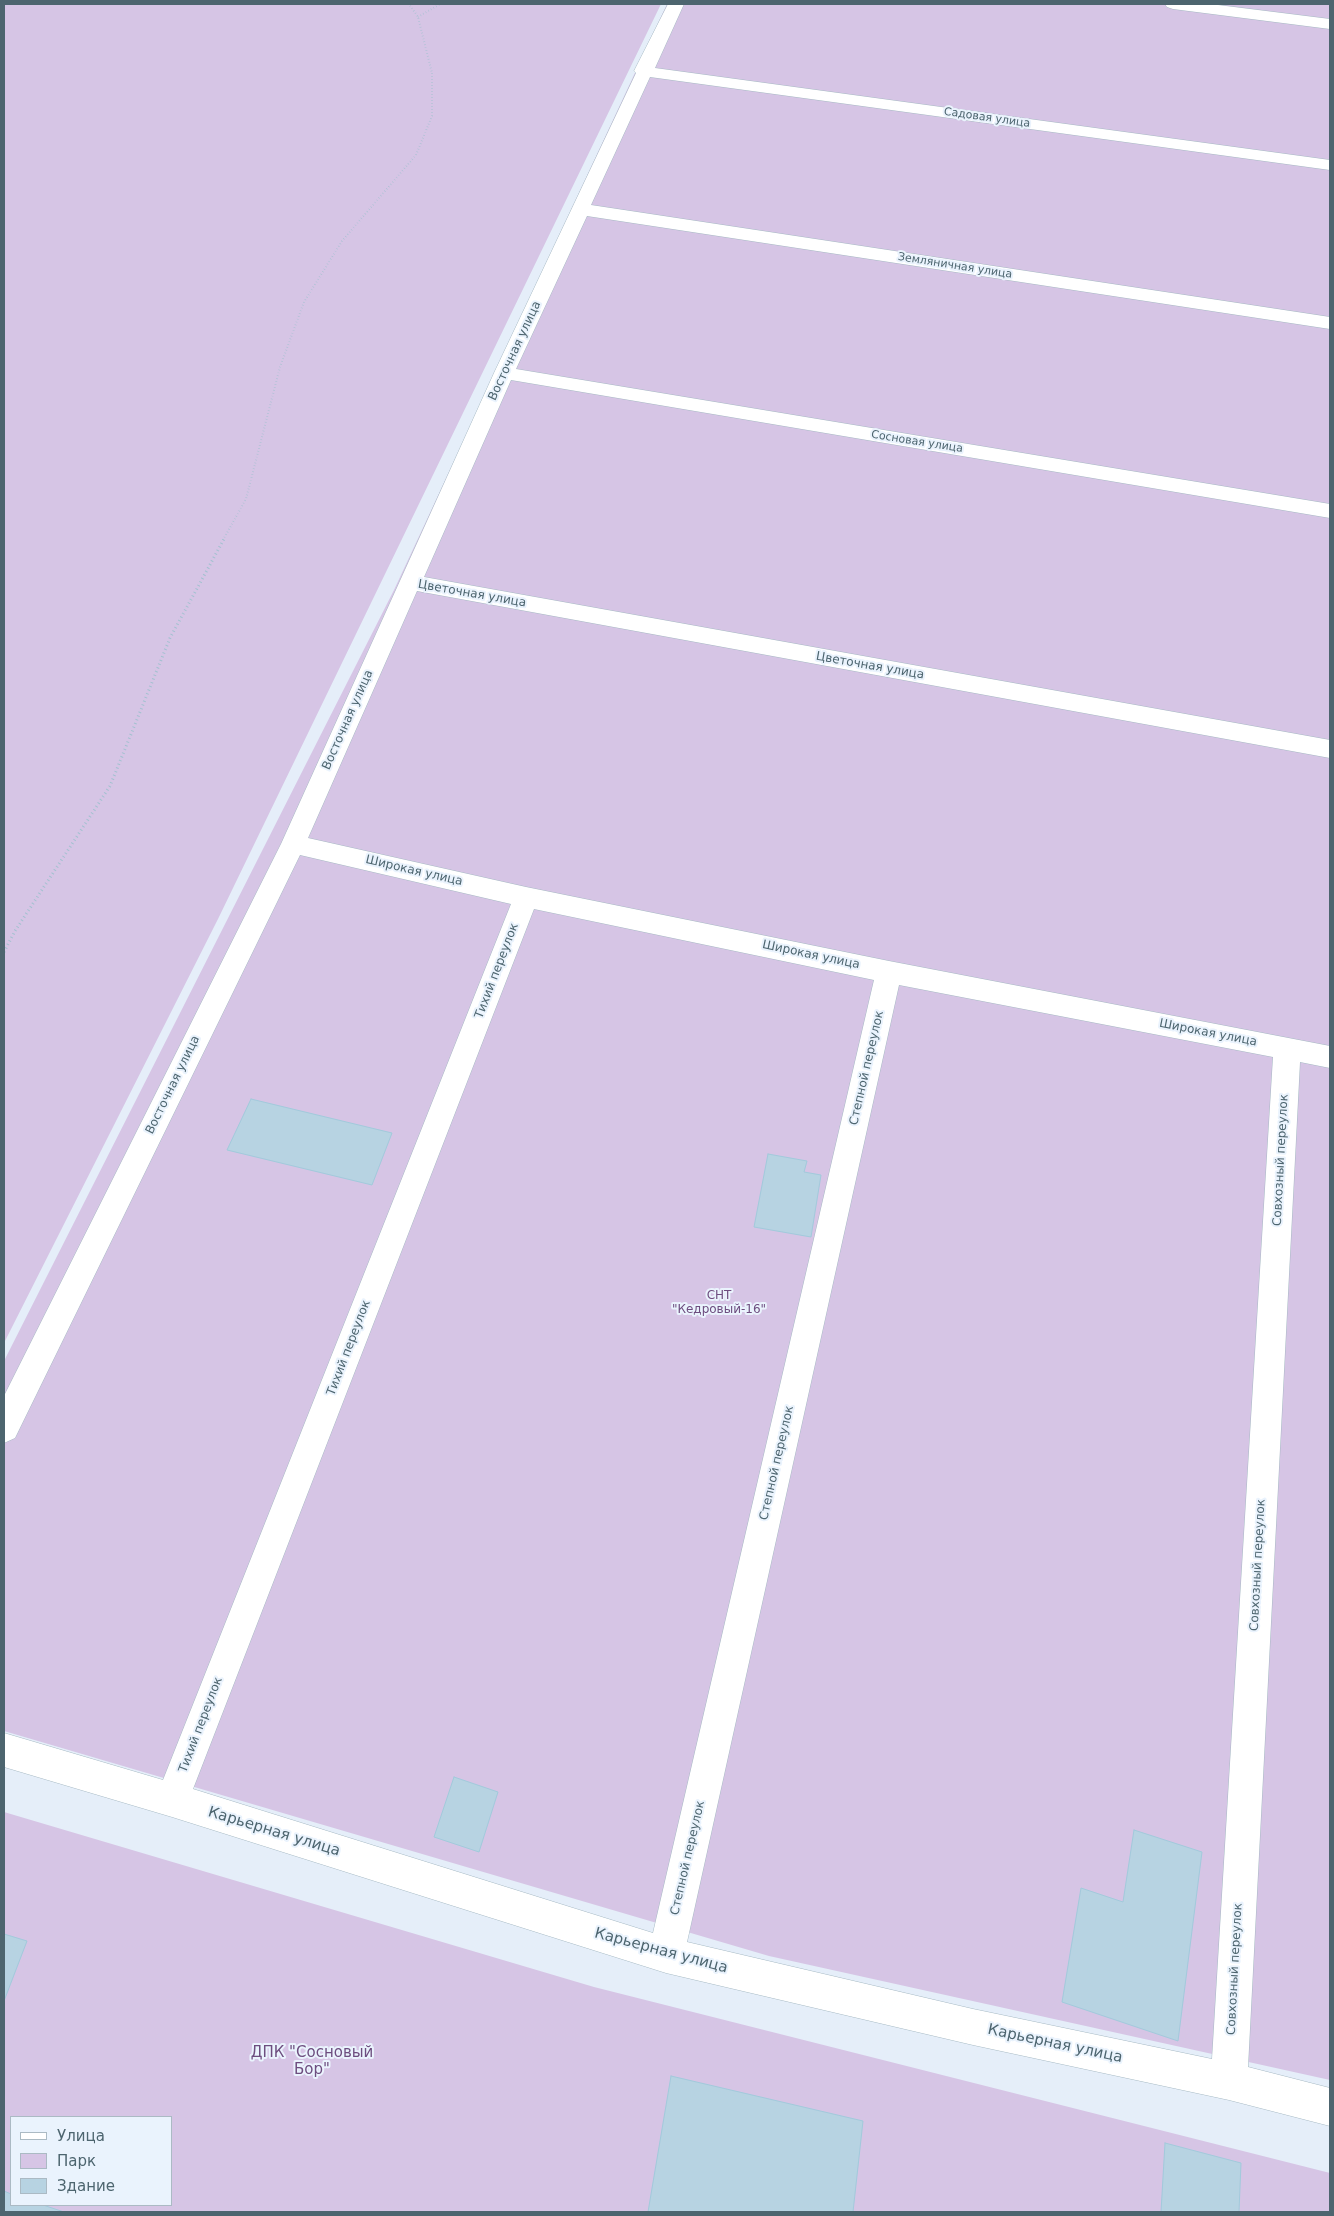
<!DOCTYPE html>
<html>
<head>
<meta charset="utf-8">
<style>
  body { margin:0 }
  #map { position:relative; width:1334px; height:2216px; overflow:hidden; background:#e5eef9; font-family:"DejaVu Sans",sans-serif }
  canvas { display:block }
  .frame { position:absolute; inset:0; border:5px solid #4d656f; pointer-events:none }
  .legend { position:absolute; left:10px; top:2116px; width:162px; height:90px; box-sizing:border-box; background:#eaf3fd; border:1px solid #abbac4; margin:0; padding:6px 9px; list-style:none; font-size:15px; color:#4d656f }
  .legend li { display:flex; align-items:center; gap:10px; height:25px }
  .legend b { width:25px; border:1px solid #abbac4 }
</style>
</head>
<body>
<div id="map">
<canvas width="1334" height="2216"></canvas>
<div class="frame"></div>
<ul class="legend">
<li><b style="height:6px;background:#fff"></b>Улица</li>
<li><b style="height:14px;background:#d6c5e5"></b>Парк</li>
<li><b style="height:14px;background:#b7d3e2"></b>Здание</li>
</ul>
</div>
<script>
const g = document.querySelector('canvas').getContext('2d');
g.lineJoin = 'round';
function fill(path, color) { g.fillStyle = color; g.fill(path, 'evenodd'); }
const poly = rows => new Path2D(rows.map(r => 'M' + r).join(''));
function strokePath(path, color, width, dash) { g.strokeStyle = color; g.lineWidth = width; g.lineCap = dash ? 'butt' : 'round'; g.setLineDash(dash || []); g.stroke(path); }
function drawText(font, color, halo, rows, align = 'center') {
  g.font = font + ' "DejaVu Sans",sans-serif'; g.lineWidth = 4; g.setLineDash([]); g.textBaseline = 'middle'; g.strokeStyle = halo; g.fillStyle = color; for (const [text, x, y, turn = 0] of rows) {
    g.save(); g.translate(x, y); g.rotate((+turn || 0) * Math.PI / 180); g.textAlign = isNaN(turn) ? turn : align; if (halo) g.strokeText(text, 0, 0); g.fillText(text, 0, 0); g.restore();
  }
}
const green = poly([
  [4,4,661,4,218,919,4,1343],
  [667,4,1330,4,1330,2080,769,1956,4,1731,4,1361,394,590],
  [4,1812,594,1987,1330,2173,1330,2212,4,2212],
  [11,2117,171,2117,171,2205,11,2205]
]);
const building = poly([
  [251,1099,392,1133,372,1185,227,1150,251,1099],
  [768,1154,807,1161,804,1172,821,1175,811,1237,754,1227,768,1154],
  [454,1777,498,1792,479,1852,434,1837,454,1777],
  [1134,1830,1202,1852,1178,2041,1062,2002,1081,1888,1123,1902,1134,1830],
  [4,1934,27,1941,4,2001,4,1934],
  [671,2076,863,2121,853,2212,648,2212,671,2076],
  [1165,2143,1241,2163,1239,2212,1161,2212,1165,2143],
  [4,2191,11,2194,11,2205,43,2205,64,2212,4,2212,4,2191]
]);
const pathFar1 = poly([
  [418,17,440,4],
  [223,540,246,499,280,367,304,302,342,241,416,155,432,116,432,73,418,17,409,4]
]);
const path = poly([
  [4,952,15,931,110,786,170,638,224,539]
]);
const minor = poly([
  [668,4,684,4,655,68,1330,160,1330,170,650,77,591,205,1330,317,1330,329,587,216,516,369,1330,504,1330,518,511,380,424,577,1330,740,1330,758,417,591,308,838,526,887,889,961,1330,1046,1330,1068,1300,1062,1248,2067,1330,2088,1330,2126,1229,2100,973,2045,666,1973,172,1817,4,1767,4,1733,163,1780,511,904,300,855,15,1438,4,1443,4,1396,281,844,494,373,636,73,634,71,668,4],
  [534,909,874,980,653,1933,193,1789,534,909],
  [899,985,1273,1057,1212,2059,973,2009,687,1942,899,985],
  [1165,4,1210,4,1330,19,1330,29,1173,9,1167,7,1165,4]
]);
const farStreetnames = [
  ["Садовая улица",987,118,8],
  ["Земляничная улица",955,266,9],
  ["Сосновая улица",917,442,9]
];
const streetNames = [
  ["Восточная улица",515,351,-65],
  ["Цветочная улица",472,594,10],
  ["Цветочная улица",870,666,10],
  ["Восточная улица",348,720,-66],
  ["Широкая улица",414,871,13],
  ["Широкая улица",811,955,12],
  ["Тихий переулок",497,971,-69],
  ["Широкая улица",1208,1033,11],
  ["Степной переулок",867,1068,-77],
  ["Восточная улица",173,1085,-64],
  ["Совхозный переулок",1281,1160,-87],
  ["Тихий переулок",349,1348,-69],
  ["Степной переулок",777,1463,-77],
  ["Совхозный переулок",1258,1565,-87],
  ["Тихий переулок",201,1725,-69],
  ["Степной переулок",688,1858,-77],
  ["Совхозный переулок",1235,1969,-87]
];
const parkNames = [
  ["СНТ",719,1296],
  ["\"Кедровый-16\"",719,1310]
];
const nearStreetnames = [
  ["Карьерная улица",274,1832,17],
  ["Карьерная улица",661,1951,15],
  ["Карьерная улица",1055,2044,12]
];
const nearParknames = [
  ["ДПК \"Сосновый",312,2053],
  ["Бор\"",312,2070]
];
fill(green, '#d6c5e5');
fill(building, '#b7d3e2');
strokePath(building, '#a2cadc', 1);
strokePath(minor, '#a7bac4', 1);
strokePath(pathFar1, '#a3c1d0', 2, [0.5, 2.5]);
strokePath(path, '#a3c1d0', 3, [1, 3]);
fill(minor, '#fff');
drawText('11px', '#4d656f', '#eaf3fd', farStreetnames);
drawText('12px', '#4d656f', '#eaf3fd', streetNames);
drawText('12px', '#6d4d7f', '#eaf3fd', parkNames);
drawText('15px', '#4d656f', '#eaf3fd', nearStreetnames);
drawText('15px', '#6d4d7f', '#eaf3fd', nearParknames);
</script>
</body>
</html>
